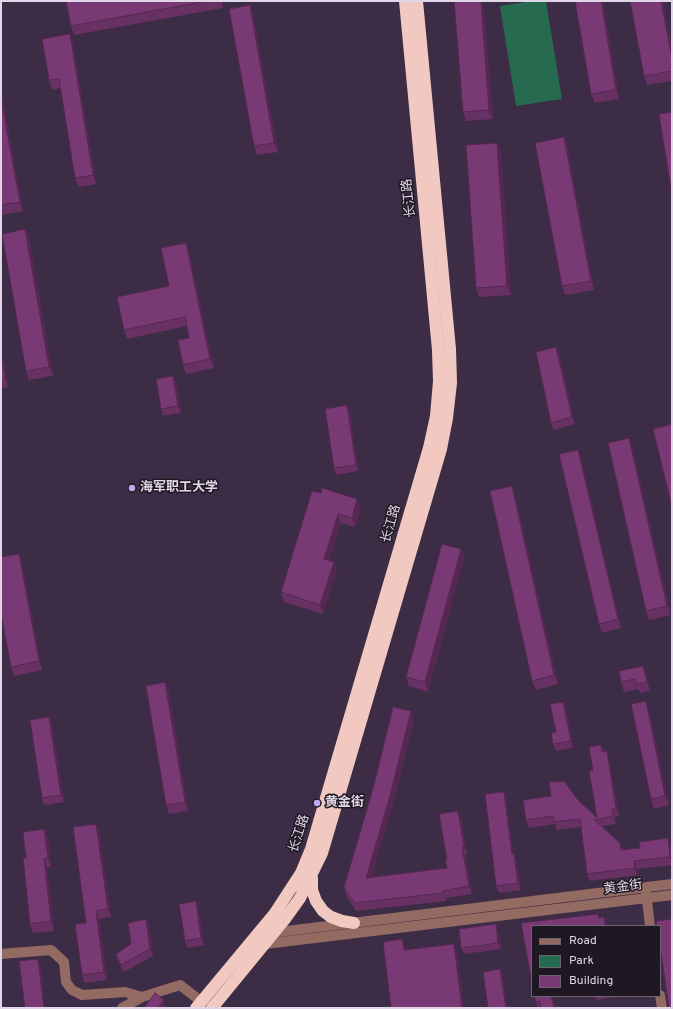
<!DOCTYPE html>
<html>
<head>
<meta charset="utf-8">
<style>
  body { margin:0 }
  #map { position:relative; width:673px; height:1009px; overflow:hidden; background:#3d2c45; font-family:Overpass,sans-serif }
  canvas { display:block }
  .frame { position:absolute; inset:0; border:2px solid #e1d6e7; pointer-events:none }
  .legend { position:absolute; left:531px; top:925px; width:130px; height:72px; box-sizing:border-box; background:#1f1823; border:1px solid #6d6471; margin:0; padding:5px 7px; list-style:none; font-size:12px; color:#e1d6e7 }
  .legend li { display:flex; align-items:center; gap:8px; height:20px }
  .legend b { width:20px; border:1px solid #6d6471 }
</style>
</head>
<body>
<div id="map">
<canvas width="673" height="1009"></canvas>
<div class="frame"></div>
<ul class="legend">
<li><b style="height:5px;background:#946b63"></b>Road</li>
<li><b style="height:11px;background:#266a50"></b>Park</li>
<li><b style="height:11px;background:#793974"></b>Building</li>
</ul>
</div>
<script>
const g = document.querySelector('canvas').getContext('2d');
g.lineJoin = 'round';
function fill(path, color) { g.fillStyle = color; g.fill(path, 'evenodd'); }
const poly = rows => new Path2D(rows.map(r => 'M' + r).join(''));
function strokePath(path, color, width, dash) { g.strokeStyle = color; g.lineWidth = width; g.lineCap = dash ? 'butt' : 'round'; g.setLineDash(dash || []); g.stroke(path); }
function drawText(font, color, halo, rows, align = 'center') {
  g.font = font + ' Overpass,"Noto Sans SC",sans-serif'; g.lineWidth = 3; g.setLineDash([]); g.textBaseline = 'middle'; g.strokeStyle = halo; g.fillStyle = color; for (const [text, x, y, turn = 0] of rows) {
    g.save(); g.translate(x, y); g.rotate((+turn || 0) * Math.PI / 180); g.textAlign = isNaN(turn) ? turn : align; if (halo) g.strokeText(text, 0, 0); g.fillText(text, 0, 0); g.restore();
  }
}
const green = poly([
  [533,1,546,1,562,99,516,106,500,6]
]);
const minor = poly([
  [646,892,650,926],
  [270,933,672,884],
  [262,941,265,944,672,895],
  [1,954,51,950,64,962,66,982,72,990,82,995,125,992,142,997],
  [660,995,662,1008],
  [122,1008,142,997,180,985,207,1006]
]);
const highway = poly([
  [312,878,312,890,316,901,323,911,331,917,342,921,354,923],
  [196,1008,275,913,301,873,311,849,429,448,436,416,439,381,438,350,405,1],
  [212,1008,285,919,300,898,322,853,441,449,447,418,451,383,450,349,417,1]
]);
const wall = poly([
  [66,1,222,1,223,8,74,35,71,26],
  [473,1,473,2,481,1,484,10,493,119,466,121,463,112],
  [575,1,603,1,619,99,595,103,591,94],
  [663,1,672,50,672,81,647,85,644,76],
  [250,5,253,14,278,152,257,155,254,146],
  [73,43,96,184,79,187,75,178,61,88,52,90,49,80],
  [1,90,23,211,1,215],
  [564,137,567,146,594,290,565,295,562,286],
  [501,152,511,295,479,297,476,288],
  [25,229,29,238,53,376,29,380,26,371],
  [189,252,214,368,186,374,183,365,189,338,187,326,127,339,124,330,169,286],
  [1,354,4,362,8,387,1,389],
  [559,354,575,424,554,430,551,423],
  [173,376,176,383,181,413,163,416,161,409],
  [347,405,350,412,358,471,336,475,334,468],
  [632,447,671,615,649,620,646,611],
  [578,450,581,459,621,628,602,633,599,624],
  [312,491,361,508,355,527,341,523,329,561,334,562,337,571,323,614,284,602,281,592],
  [515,495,558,684,536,690,532,681],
  [461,549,464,558,428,692,409,686,406,677],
  [22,563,42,670,14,676,11,667],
  [647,675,650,691,640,693,638,689,624,692,621,682],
  [169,691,188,811,169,814,166,805],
  [566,709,573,748,556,751,553,744],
  [649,710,669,805,654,809,651,799],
  [411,711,414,719,393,804,371,877,447,868,447,860,461,818,467,855,465,855,472,894,445,898,446,901,356,911,346,895,344,887],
  [49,717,52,724,64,802,44,805,42,798],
  [601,745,604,752,609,758,619,816,615,817,616,824,602,826,620,843,623,850,640,848,668,838,671,846,672,855,672,865,637,869,637,875,590,881,587,874,581,827,557,830,555,824,529,828,526,820,578,800,597,818,593,771],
  [504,792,506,798,513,854,514,854,517,861,521,890,499,893,496,886],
  [44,829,48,838,51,867,47,867,54,931,33,933,30,924,26,858],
  [99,832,111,917,99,919,107,980,85,983,82,975,86,923],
  [198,908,204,945,187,948,185,941],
  [146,919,149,926,153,956,124,972,118,961,116,954,131,944],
  [498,931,501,949,464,954,461,948],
  [553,996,555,1008,538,1008,536,1002],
  [596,996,614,996,614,997,597,1000]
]);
const shadedWall = poly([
  [481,1,484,10,493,119,489,110],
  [601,1,603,1,619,99,616,90],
  [661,1,663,1,672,50,672,59],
  [250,5,253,14,278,152,274,143],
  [70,34,73,43,96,184,93,175],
  [1,90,23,211,20,202,1,99],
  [564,137,567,146,594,290,591,281],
  [497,143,501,152,511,295,507,286],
  [25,229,29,238,53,376,49,367],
  [186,243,189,252,214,368,210,359],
  [556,347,559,354,575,424,572,417],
  [1,354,4,362,8,387,5,378],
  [173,376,176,383,181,413,178,406],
  [347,405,350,412,358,471,356,465],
  [629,438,632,447,671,615,667,606],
  [578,450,581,459,621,628,618,619],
  [512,486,515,495,558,684,554,675],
  [357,499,361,508,355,527,352,518],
  [338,514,341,523,327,568,324,559],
  [461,549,464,558,428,692,425,682],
  [19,554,22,563,42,670,39,661],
  [334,562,337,571,323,614,320,605],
  [643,666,647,675,650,691,647,682],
  [165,682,169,691,188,811,185,802],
  [646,701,649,710,669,805,665,796],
  [563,702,566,709,573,748,571,741],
  [411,711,414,719,393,804,369,886,366,878],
  [49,717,52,724,64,802,61,795],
  [607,751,609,758,619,816,616,809],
  [504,792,506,798,514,861,512,854],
  [612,809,615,817,616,824,613,816],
  [458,811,461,818,467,855,464,847],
  [96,824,99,832,111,917,108,909],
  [44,829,48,838,51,867,48,858],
  [668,838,671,846,672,862,670,857],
  [462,847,465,855,472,894,469,886],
  [514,854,517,861,521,890,518,883],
  [44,858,47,867,54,931,51,921],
  [634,861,637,869,637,875,635,868],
  [196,901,198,908,204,945,201,938],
  [96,911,99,919,107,980,104,972],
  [604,917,607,923,607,926,605,926],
  [146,919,149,926,153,956,150,949],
  [496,924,498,931,501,949,498,943],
  [402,939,405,947,407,958,404,950],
  [454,944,457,952,464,1008,462,1008],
  [38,959,41,966,45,1008,44,1008],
  [500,969,503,976,507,1008,506,1008],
  [551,996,553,996,555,1008,554,1008],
  [164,1000,166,1007,165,1008,158,1008]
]);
const building = poly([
  [66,1,207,1,71,26,66,1],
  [454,1,471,1,471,2,481,1,489,110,463,112,454,1],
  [575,1,601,1,616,90,591,94,575,1],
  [630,1,661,1,672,59,672,71,644,76,630,1],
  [250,5,274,143,254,146,229,9,250,5],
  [70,34,93,175,75,178,59,79,49,80,42,39,70,34],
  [1,99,20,202,1,205,1,99],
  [672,112,672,195,659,114,672,112],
  [564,137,591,281,562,286,535,143,564,137],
  [497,143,507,286,476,288,466,145,497,143],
  [25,229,49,367,26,371,2,234,25,229],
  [186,243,210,359,183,365,178,340,189,338,185,317,124,330,117,297,169,286,161,248,186,243],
  [556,347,572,417,551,423,536,352,556,347],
  [1,355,5,378,1,379,1,355],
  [173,376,178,406,161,409,156,379,173,376],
  [347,405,356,465,334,468,325,409,347,405],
  [672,424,672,507,653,429,672,424],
  [629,438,667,606,646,611,608,443,629,438],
  [578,450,618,619,599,624,559,454,578,450],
  [512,486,554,675,532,681,490,491,512,486],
  [322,488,357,499,352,518,338,514,324,559,334,562,320,605,281,592,312,491,321,493,322,488],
  [442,544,461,549,425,682,406,677,442,544],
  [19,554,39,661,11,667,1,614,1,557,19,554],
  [643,666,647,682,636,684,635,679,621,682,619,671,643,666],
  [165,682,185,802,166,805,146,686,165,682],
  [646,701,665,796,651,799,631,704,646,701],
  [563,702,571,741,553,744,551,733,556,732,550,704,563,702],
  [393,707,411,711,390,796,366,878,447,868,445,860,447,860,439,814,458,811,464,847,462,847,469,886,442,891,443,893,354,903,344,887,374,785,393,707],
  [49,717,61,795,42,798,30,720,49,717],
  [601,745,602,752,607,751,616,809,612,809,613,816,594,820,620,843,621,850,640,848,639,842,668,838,670,857,634,861,635,868,587,874,580,819,554,822,553,816,526,820,523,800,551,796,549,782,564,781,578,800,597,818,589,771,593,771,589,747,601,745],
  [504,792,512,854,514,854,518,883,496,886,485,794,504,792],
  [96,824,108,909,96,911,104,972,82,975,75,924,86,923,73,827,96,824],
  [44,829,48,858,44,858,51,921,30,924,23,858,26,858,23,832,44,829],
  [196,901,201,938,185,941,179,904,196,901],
  [598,914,599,918,604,917,605,926,532,926,532,983,521,923,598,914],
  [146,919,150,949,121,965,116,954,131,944,128,923,146,919],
  [672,919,672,1008,669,1008,660,946,660,926,657,926,656,921,672,919],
  [496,924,498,943,461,948,459,929,496,924],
  [402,939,404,950,454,944,462,1008,391,1008,383,942,402,939],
  [38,959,44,1008,25,1008,19,961,38,959],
  [500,969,506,1008,488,1008,483,972,500,969],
  [155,993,164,1000,158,1008,144,1008,155,993],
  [534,996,551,996,554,1008,541,1008,540,1001,536,1002,534,996]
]);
const markers = [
  [132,488,4,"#c2a8f2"],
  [317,803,4,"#c2a8f2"]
];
const streetNames = [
  ["长江路",410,198,-96],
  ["长江路",392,524,-74],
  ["长江路",300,834,-72],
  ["黄金街",623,888,-7]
];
const poiNames = [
  ["海军职工大学",140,488],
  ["黄金街",325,803]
];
fill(green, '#266a50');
strokePath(minor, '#946b63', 10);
strokePath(highway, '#f1c9c1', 12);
fill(wall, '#683164');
fill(shadedWall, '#552851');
fill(building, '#793974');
strokePath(building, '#552851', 1);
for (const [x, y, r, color] of markers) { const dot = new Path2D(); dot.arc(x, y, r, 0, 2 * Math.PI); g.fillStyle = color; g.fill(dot); strokePath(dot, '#1f1823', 1.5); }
drawText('13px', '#e1d6e7', '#1f1823', streetNames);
drawText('bold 13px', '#e1d6e7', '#1f1823', poiNames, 'left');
</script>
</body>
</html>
